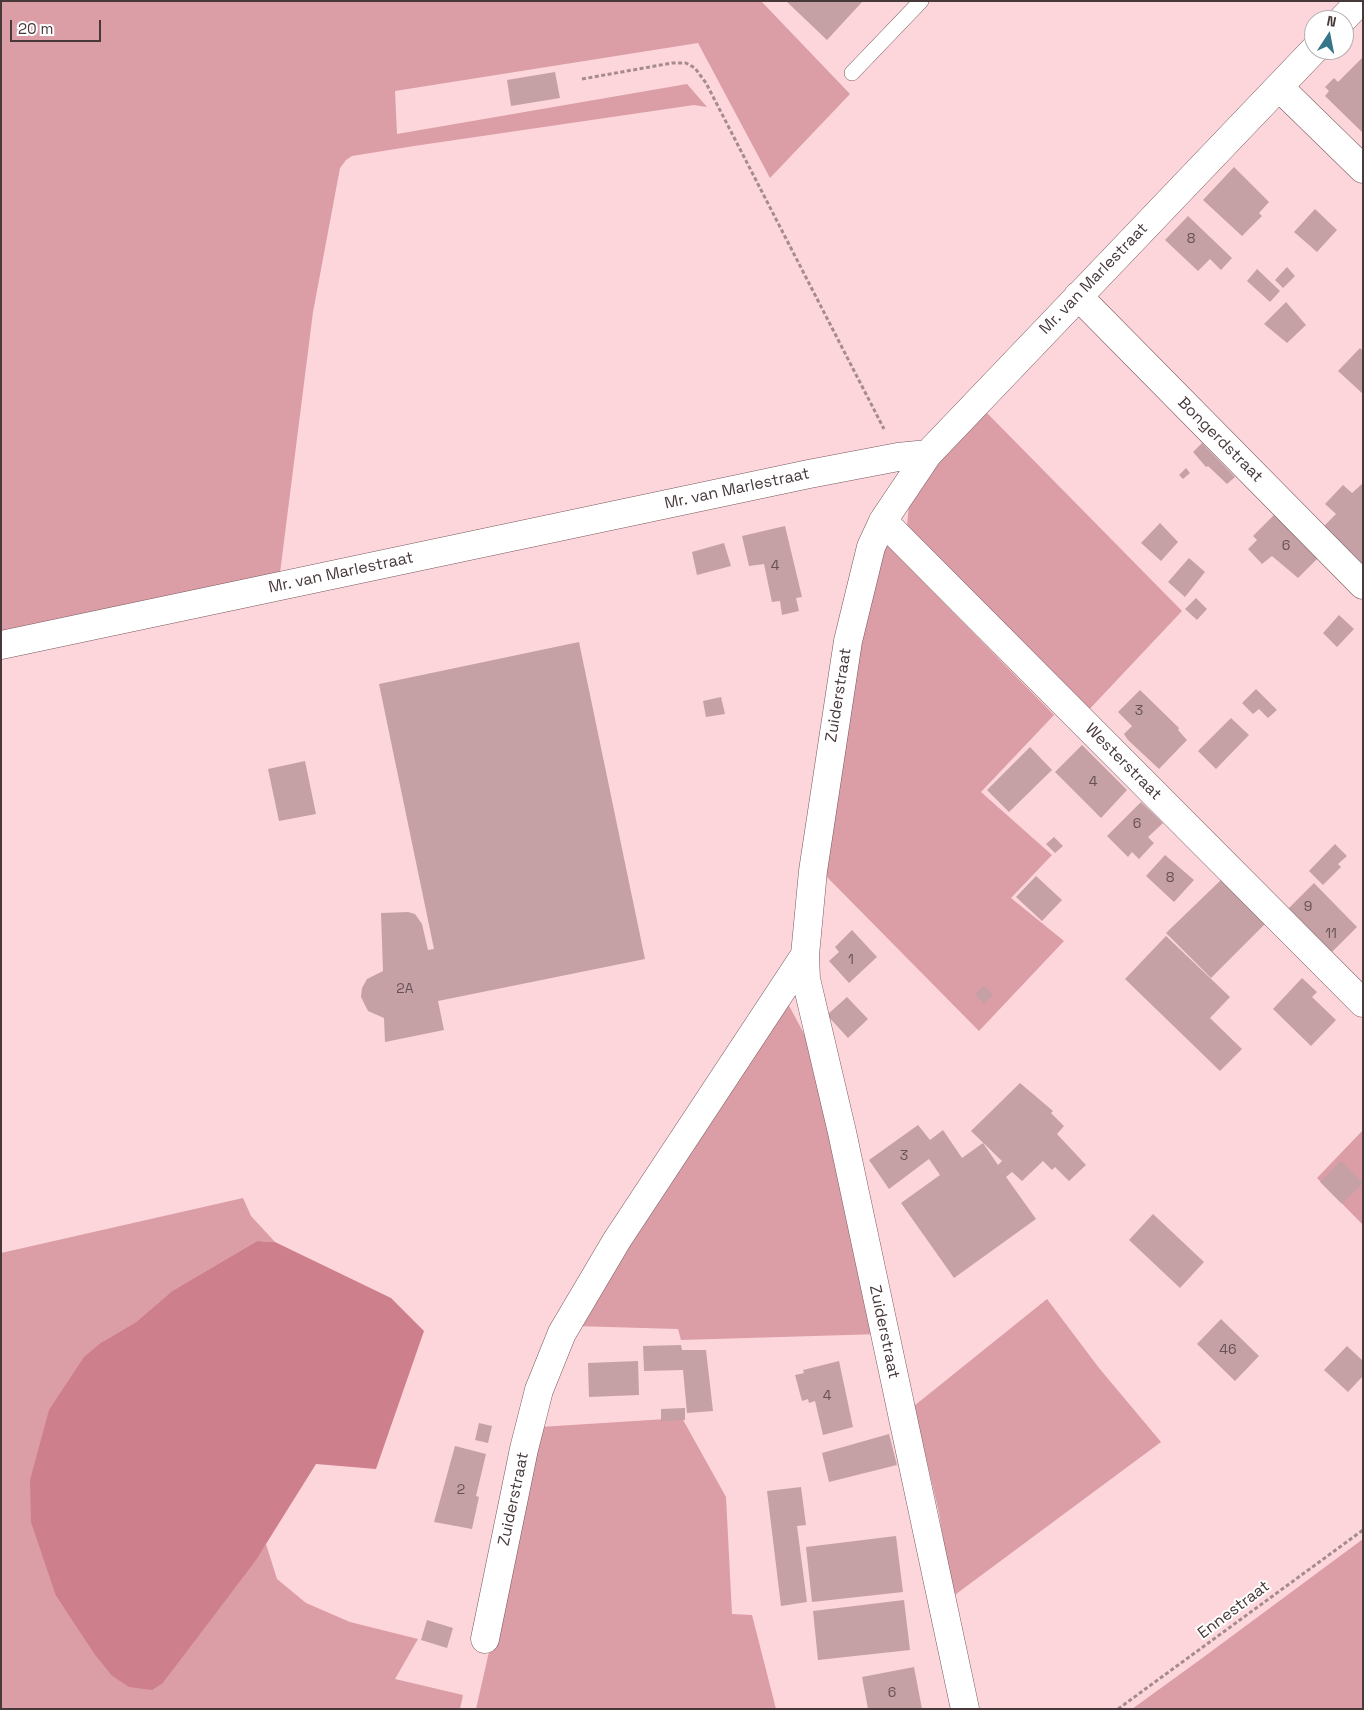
<!DOCTYPE html>
<html>
<head>
<meta charset="utf-8">
<style>
  body { margin:0 }
  #map { position:relative; width:1364px; height:1710px; overflow:hidden; background:#fdd6db; font-family:"Space Grotesk",sans-serif }
  canvas { display:block }
  .frame { position:absolute; inset:0; border:2px solid #47383a; pointer-events:none }
  .north { position:absolute; left:1304px; top:10px; width:50px; height:50px; box-sizing:border-box; background:#fff; border:1px solid #b5afb0; border-radius:50%; rotate:11deg; font-size:14px; font-weight:700; line-height:20px; text-align:center; color:#47383a }
  .north::after { content:''; display:block; margin:auto; width:18px; height:22px; background:#357689; clip-path:polygon(50% 0,100% 100%,50% 72%,0 100%) }
  .scale { position:absolute; left:10px; top:20px; width:91px; height:22px; box-sizing:border-box; border:2px solid #47383a; border-top:0; padding-left:6px; font-size:15px; line-height:18px; white-space:nowrap; color:#47383a; -webkit-text-stroke:4px #fff; paint-order:stroke }
</style>
</head>
<body>
<div id="map">
<canvas width="1364" height="1710"></canvas>
<div class="frame"></div>
<div class="north">N</div>
<div class="scale">20 m</div>
</div>
<script>
const g = document.querySelector('canvas').getContext('2d');
g.lineJoin = 'round';
function fill(path, color) { g.fillStyle = color; g.fill(path, 'evenodd'); }
const poly = rows => new Path2D(rows.map(r => 'M' + r).join(''));
function strokePath(path, color, width, dash) { g.strokeStyle = color; g.lineWidth = width; g.lineCap = dash ? 'butt' : 'round'; g.setLineDash(dash || []); g.stroke(path); }
function drawText(font, color, halo, rows, align = 'center') {
  g.font = font + ' "Space Grotesk",sans-serif'; g.lineWidth = 4; g.setLineDash([]); g.textBaseline = 'middle'; g.strokeStyle = halo; g.fillStyle = color; for (const [text, x, y, turn = 0] of rows) {
    g.save(); g.translate(x, y); g.rotate((+turn || 0) * Math.PI / 180); g.textAlign = isNaN(turn) ? turn : align; if (halo) g.strokeText(text, 0, 0); g.fillText(text, 0, 0); g.restore();
  }
}
const green = poly([
  [1,1,761,1,850,94,770,178,698,43,395,91,397,134,687,84,707,107,694,105,414,146,352,156,346,160,340,168,313,312,280,573,1,637],
  [985,411,1182,611,1084,715,906,538,909,503,930,469],
  [886,544,1054,715,981,792,1052,855,1011,898,1064,941,979,1031,822,872,861,617],
  [786,1000,818,1060,880,1334,681,1340,678,1329,574,1326],
  [1363,1130,1363,1225,1317,1178],
  [243,1198,251,1216,275,1242,257,1241,172,1291,136,1322,102,1342,56,1596,94,1654,111,1675,163,1683,266,1544,277,1579,306,1603,350,1622,418,1639,395,1679,463,1695,460,1709,1,1709,1,1253],
  [1047,1299,1099,1368,1161,1442,952,1597,939,1513,914,1406],
  [682,1418,726,1497,732,1614,752,1615,776,1709,476,1709,540,1427],
  [1363,1539,1363,1709,1132,1709,1201,1659]
]);
const water = poly([
  [257,1241,275,1242,391,1298,424,1331,376,1469,316,1464,256,1560,163,1683,152,1690,129,1687,111,1675,94,1654,56,1596,31,1522,30,1480,49,1410,84,1357,102,1342,136,1322,172,1291]
]);
const building = poly([
  [786,1,863,1,827,40],
  [1363,57,1363,133,1325,96,1329,91,1325,87,1334,78,1338,82],
  [555,72,560,98,511,106,507,80],
  [1234,167,1269,202,1259,213,1262,216,1242,236,1203,200],
  [1315,209,1337,230,1317,252,1294,232],
  [1188,216,1232,258,1221,270,1210,259,1198,271,1165,240],
  [1287,267,1295,276,1283,288,1275,280],
  [1257,269,1280,291,1270,302,1247,281],
  [1286,302,1306,325,1287,343,1264,324],
  [1360,348,1363,351,1363,394,1338,371],
  [1202,443,1235,477,1227,484,1208,466,1206,467,1193,452],
  [1186,468,1190,473,1183,479,1179,475],
  [1363,483,1363,567,1323,527,1336,514,1325,504,1343,485,1352,493],
  [1276,513,1319,557,1298,578,1272,556,1262,564,1248,549,1257,540,1253,536],
  [1160,523,1178,542,1161,561,1141,543],
  [785,526,802,597,796,598,799,611,782,615,780,601,772,602,764,564,749,566,742,536],
  [724,543,731,566,697,575,692,552],
  [1189,558,1205,572,1185,597,1168,582],
  [1196,598,1207,609,1197,620,1185,609],
  [1339,615,1354,629,1337,647,1323,633],
  [579,642,645,959,438,1001,444,1030,385,1042,384,1018,368,1011,361,997,362,988,367,979,383,971,381,913,408,912,415,914,422,924,428,950,434,949,379,684],
  [1256,689,1277,710,1268,718,1259,709,1253,714,1242,703],
  [1140,690,1179,728,1178,730,1187,740,1159,769,1128,740,1124,734,1132,726,1118,712],
  [721,697,725,714,706,717,703,701],
  [1231,718,1249,735,1216,769,1198,751],
  [1082,745,1127,790,1101,818,1055,772],
  [1030,747,1052,770,1009,812,987,790],
  [305,761,316,814,279,821,268,769],
  [1141,802,1163,823,1148,837,1154,843,1139,859,1132,852,1128,857,1107,836],
  [1054,837,1063,846,1055,853,1046,844],
  [1335,844,1347,856,1338,864,1341,867,1323,885,1309,871],
  [1165,855,1194,880,1174,902,1146,876],
  [1036,876,1062,900,1042,921,1016,897],
  [1223,878,1267,922,1211,978,1166,933],
  [1314,883,1357,927,1330,954,1285,912],
  [852,930,877,957,849,983,829,961,839,952,835,947],
  [1166,936,1230,997,1210,1018,1242,1049,1220,1071,1125,979],
  [1302,978,1317,992,1312,997,1336,1020,1311,1046,1273,1009],
  [984,986,993,995,984,1004,975,994],
  [847,997,868,1019,848,1038,827,1015],
  [1020,1083,1053,1111,1051,1113,1064,1126,1057,1134,1086,1165,1069,1181,1055,1167,1052,1170,1043,1161,1022,1181,1012,1172,1006,1177,1036,1219,954,1278,901,1203,940,1175,929,1159,889,1189,869,1160,918,1125,930,1140,943,1130,962,1158,983,1143,998,1165,1002,1161,971,1131],
  [1341,1161,1363,1183,1342,1204,1320,1182],
  [1153,1214,1204,1262,1180,1288,1129,1240],
  [1221,1319,1259,1356,1235,1381,1197,1344],
  [681,1345,682,1350,706,1350,713,1411,687,1413,683,1370,644,1371,643,1346],
  [1347,1346,1363,1361,1363,1376,1348,1392,1324,1370],
  [638,1361,639,1395,589,1397,588,1363],
  [839,1361,853,1427,823,1435,815,1401,809,1403,808,1399,802,1401,795,1375,804,1373,803,1370],
  [685,1408,685,1420,661,1421,661,1409],
  [479,1423,492,1426,488,1443,475,1440],
  [889,1434,897,1465,829,1482,822,1453],
  [455,1446,486,1454,476,1496,479,1497,472,1529,434,1522],
  [801,1487,806,1525,797,1526,807,1602,781,1606,767,1491],
  [896,1536,903,1592,812,1602,806,1547],
  [904,1600,910,1650,818,1660,813,1611],
  [427,1620,453,1628,447,1648,421,1640],
  [914,1667,922,1709,868,1709,862,1677]
]);
const path = poly([
  [582,79,672,63,686,63,695,68,706,83,884,429],
  [1118,1709,1363,1530]
]);
const lane = poly([
  [852,73,921,1]
]);
const street = poly([
  [1342,20,1360,1],
  [1279,87,1363,169],
  [1078,296,1363,585],
  [883,521,1363,1003],
  [1,645,809,474,898,457,928,454],
  [485,1639,524,1449,539,1390,562,1333,617,1240,805,955],
  [965,1709,842,1132,806,979,805,955,813,871,848,641,871,547,883,521,928,454,1314,50]
]);
const numberNames = [
  ["8",1191,239],
  ["6",1286,546],
  ["4",775,566],
  ["3",1139,711],
  ["4",1093,782],
  ["6",1137,824],
  ["8",1170,878],
  ["9",1308,907],
  ["11",1331,934],
  ["1",851,960],
  ["2A",405,989],
  ["3",904,1156],
  ["46",1228,1350],
  ["4",827,1396],
  ["2",461,1490],
  ["6",892,1693]
];
const streetNames = [
  ["Mr. van Marlestraat",1094,279,-46],
  ["Bongerdstraat",1220,440,45],
  ["Mr. van Marlestraat",737,489,-12],
  ["Mr. van Marlestraat",341,573,-12],
  ["Zuiderstraat",839,695,-81],
  ["Westerstraat",1123,762,45],
  ["Zuiderstraat",884,1332,78],
  ["Zuiderstraat",514,1499,-78],
  ["Ennestraat",1234,1610,-37]
];
fill(green, '#db9da6');
fill(water, '#ce7f8c');
fill(building, '#c5a0a5');
strokePath(lane, '#78585c', 16);
strokePath(street, '#78585c', 29);
strokePath(path, '#a68b8e', 3, [4, 2.5]);
strokePath(lane, '#fff', 15);
strokePath(street, '#fff', 28);
drawText('14px', '#665255', null, numberNames);
drawText('16px', '#47383a', '#fff', streetNames);
</script>
</body>
</html>
